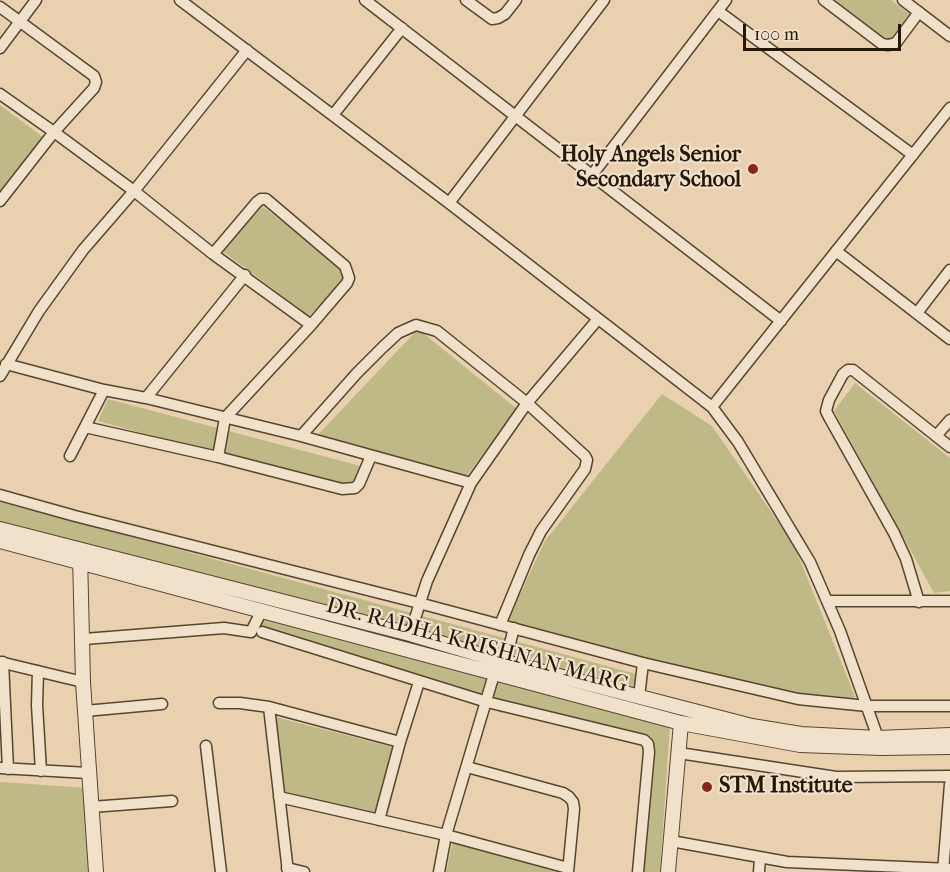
<!DOCTYPE html>
<html>
<head>
<meta charset="utf-8">
<style>
  body { margin:0 }
  #map { position:relative; width:950px; height:872px; overflow:hidden; background:#e9d1af; font-family:"IM FELL French Canon",serif }
  canvas { display:block }
  .scale { position:absolute; left:743px; top:24px; width:158px; height:27px; box-sizing:border-box; border:3px solid #251806; border-top:0; padding-left:8px; font-size:18px; line-height:21px; white-space:nowrap; color:#251806; -webkit-text-stroke:4px #f1e1cb; paint-order:stroke }
</style>
</head>
<body>
<div id="map">
<canvas width="950" height="872"></canvas>
<div class="scale">100 m</div>
</div>
<script>
const g = document.querySelector('canvas').getContext('2d');
g.lineJoin = 'round';
function fill(path, color) { g.fillStyle = color; g.fill(path, 'evenodd'); }
const poly = rows => new Path2D(rows.map(r => 'M' + r).join(''));
function strokePath(path, color, width, dash) { g.strokeStyle = color; g.lineWidth = width; g.lineCap = dash ? 'butt' : 'round'; g.setLineDash(dash || []); g.stroke(path); }
function drawText(font, color, halo, rows, align = 'center') {
  g.font = font + ' "IM FELL French Canon",serif'; g.lineWidth = 4.5; g.setLineDash([]); g.textBaseline = 'middle'; g.strokeStyle = halo; g.fillStyle = color; for (const [text, x, y, turn = 0] of rows) {
    g.save(); g.translate(x, y); g.rotate((+turn || 0) * Math.PI / 180); g.textAlign = isNaN(turn) ? turn : align; if (halo) g.strokeText(text, 0, 0); g.fillText(text, 0, 0); g.restore();
  }
}
const green = poly([
  [833,0,891,0,913,17,892,45],
  [0,105,47,140,0,201],
  [262,206,349,274,309,316,221,250],
  [418,329,517,409,466,477,314,439],
  [855,383,950,458,950,591,934,593,834,411],
  [662,394,712,426,794,545,858,704,798,702,505,626,545,541],
  [108,399,368,468,358,491,98,421],
  [0,501,640,675,635,699,0,535],
  [263,614,670,724,660,872,638,872,650,745,258,634],
  [268,715,403,750,385,826,279,797],
  [0,782,88,788,88,872,0,872],
  [453,841,562,871,562,872,446,872]
]);
const minor = poly([
  [180,0,449,203,712,407,738,442,810,562,840,631,878,738],
  [365,0,781,321],
  [466,0,492,19,498,18,505,14,516,0],
  [824,0,882,44,888,45,896,43,919,12],
  [903,0,950,36],
  [0,7,94,76,96,82,94,88,54,132,0,201],
  [718,11,913,155],
  [0,48,36,0],
  [0,94,54,132,134,191,213,254,311,325],
  [333,115,402,28],
  [592,175,726,0],
  [449,203,604,0],
  [836,251,950,339],
  [213,254,257,202,261,199,266,199,345,266,349,278,347,283,311,325,225,418,218,457],
  [917,313,950,270],
  [6,364,104,390,146,398,301,436,471,483],
  [0,376,39,311,83,250,134,191,247,50],
  [146,398,245,275],
  [712,407,950,108],
  [85,427,218,457,342,489,355,488,359,484,371,456],
  [301,436,357,373,382,348,398,333,416,325,437,331,527,403,585,456,587,460,585,469,541,531,529,555,500,625],
  [936,436,950,420],
  [70,456,104,390],
  [0,495,75,516,419,603,643,663,798,699,867,706,950,706],
  [827,601,950,601],
  [919,602,906,559,894,533,829,417,826,411,829,400,843,374,848,370,853,370,950,447],
  [262,632,487,702,644,740,648,744,649,752,638,872],
  [410,634,427,581,471,483,527,403,598,319],
  [84,639,224,628,251,632,262,610],
  [0,662,83,682],
  [3,662,8,769],
  [505,662,514,628],
  [38,671,37,705,41,771],
  [639,697,643,663],
  [219,703,240,703,269,707,400,742],
  [269,707,288,872],
  [85,711,162,704],
  [206,746,221,872],
  [679,753,836,777,950,776],
  [467,767,563,793,569,797,573,802,574,809,568,872],
  [0,768,88,773],
  [279,797,446,835,568,868],
  [91,807,172,801],
  [379,820,400,742,419,682],
  [671,841,787,862,950,869],
  [287,868,304,872],
  [439,872,446,835,495,671],
  [759,872,760,858],
  [943,872,950,784]
]);
const tertiary = poly([
  [0,529,410,634,505,662,752,726,801,734,878,738,950,735],
  [0,541,681,723,800,745,881,748,950,747],
  [80,555,83,682,96,872],
  [668,872,681,723]
]);
const markers = [
  [753,169,6,"#8f2418"],
  [707,787,6,"#8f2418"]
];
const poiNames = [
  ["Holy Angels Senior",741,156],
  ["Secondary School",741,181],
  ["STM Institute",719,787,"left"]
];
const streetNames = [
  ["DR. RADHA KRISHNAN MARG",477,646,15]
];
fill(green, '#beb986');
strokePath(minor, '#564630', 13);
strokePath(tertiary, '#564630', 16);
strokePath(minor, '#f1e1cb', 10);
strokePath(tertiary, '#f1e1cb', 14);
for (const [x, y, r, color] of markers) { const dot = new Path2D(); dot.arc(x, y, r, 0, 2 * Math.PI); g.fillStyle = color; g.fill(dot); strokePath(dot, '#f1e1cb', 2); }
drawText('bold 22px', '#251806', '#f1e1cb', poiNames, 'right');
drawText('22px', '#251806', '#f1e1cb', streetNames);
</script>
</body>
</html>
